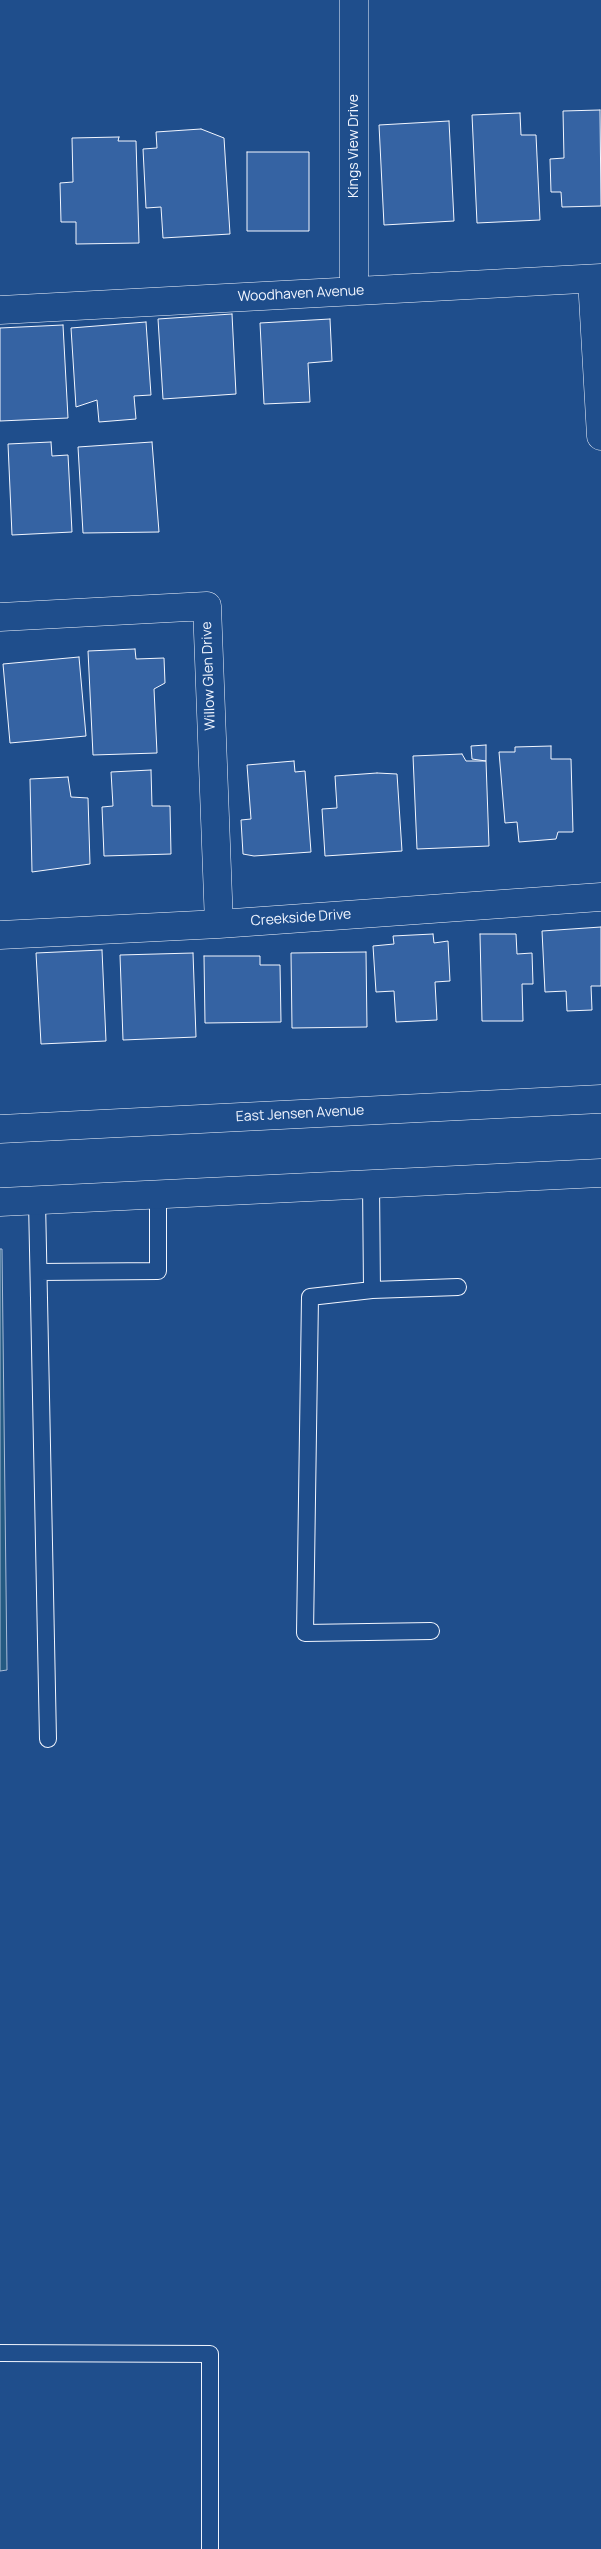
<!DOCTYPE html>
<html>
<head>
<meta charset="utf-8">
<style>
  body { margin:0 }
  canvas { display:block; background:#1f4e8c }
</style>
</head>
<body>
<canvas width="601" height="2549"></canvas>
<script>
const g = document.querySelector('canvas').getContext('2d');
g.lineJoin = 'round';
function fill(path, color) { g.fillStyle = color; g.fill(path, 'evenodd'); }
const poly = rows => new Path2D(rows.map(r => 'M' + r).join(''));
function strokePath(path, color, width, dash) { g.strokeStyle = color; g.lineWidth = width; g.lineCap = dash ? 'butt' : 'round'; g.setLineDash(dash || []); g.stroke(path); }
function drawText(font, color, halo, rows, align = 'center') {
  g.font = font + ' Manrope,sans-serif'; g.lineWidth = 4; g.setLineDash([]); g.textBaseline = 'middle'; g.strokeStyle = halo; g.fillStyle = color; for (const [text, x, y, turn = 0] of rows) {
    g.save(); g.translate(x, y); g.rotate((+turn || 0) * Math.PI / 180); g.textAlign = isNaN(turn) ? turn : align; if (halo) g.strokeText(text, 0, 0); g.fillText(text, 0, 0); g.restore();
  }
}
const green = poly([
  [0,1249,2,1249,7,1670,0,1671,0,1249]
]);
const building = poly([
  [600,110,601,206,562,207,561,192,551,192,550,159,564,158,563,111,600,110],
  [520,113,521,135,536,135,540,220,477,223,472,115,520,113],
  [449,121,454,221,384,225,379,125,449,121],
  [201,129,224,138,230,234,163,238,161,207,146,208,143,149,157,148,156,132,201,129],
  [119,137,118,141,136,141,139,243,76,244,76,222,61,222,60,183,73,182,72,138,119,137],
  [247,152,309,152,309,231,247,231,247,152],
  [232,314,236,394,163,399,158,319,232,314],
  [330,319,332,361,308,363,310,402,264,404,260,323,330,319],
  [146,322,151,395,134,396,136,419,99,422,97,400,76,407,71,328,146,322],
  [63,325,68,418,0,421,0,328,63,325],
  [51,442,52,456,68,455,72,532,12,535,8,444,51,442],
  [152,442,159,532,83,533,78,447,152,442],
  [135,649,136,659,164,658,165,683,154,689,157,753,93,755,88,651,135,649],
  [79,657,86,736,10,743,3,664,79,657],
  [486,745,486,761,472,759,471,746,486,745],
  [551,746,551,759,571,759,573,832,558,832,556,839,519,842,517,822,505,823,499,752,515,752,515,747,551,746],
  [462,754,466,761,486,761,489,846,417,849,413,756,462,754],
  [294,761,295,772,305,771,311,852,254,856,243,854,241,820,251,819,247,765,294,761],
  [151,770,152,806,170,806,171,854,104,856,102,807,113,806,111,772,151,770],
  [377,773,397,774,402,851,325,856,322,809,337,808,335,776,377,773],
  [68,777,71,797,88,798,90,864,32,872,30,779,68,777],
  [601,927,601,986,591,986,592,1010,567,1011,566,991,545,992,542,931,601,927],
  [433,934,434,943,448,941,450,981,435,982,437,1020,396,1022,394,991,376,992,373,946,394,944,393,936,433,934],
  [480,934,516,934,517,954,532,953,533,984,522,984,523,1021,482,1021,480,934],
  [102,950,106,1041,41,1044,36,953,102,950],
  [366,952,367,1027,292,1028,291,953,366,952],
  [193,953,196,1037,123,1040,120,955,193,953],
  [204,956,260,956,260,965,280,965,281,1022,205,1023,204,956]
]);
const service = poly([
  [371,1185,372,1290,310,1297,305,1633,431,1631],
  [37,1201,48,1739],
  [39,1272,158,1271,158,1195],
  [372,1290,458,1287],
  [0,2353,210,2354,210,2549]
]);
const minor = poly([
  [354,0,354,291],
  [592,279,601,436],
  [0,310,601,278],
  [0,617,207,606,219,924],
  [0,935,219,924,601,897]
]);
const primary = poly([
  [0,1129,601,1099],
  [0,1202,601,1173]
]);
const streetNames = [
  ["Kings View Drive",354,146,-90],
  ["Woodhaven Avenue",301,294,-3],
  ["Willow Glen Drive",209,676,-92],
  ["Creekside Drive",301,918,-4],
  ["East Jensen Avenue",300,1114,-3]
];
fill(green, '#245a82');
strokePath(green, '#a8bbd7', 1);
fill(building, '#3563a3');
strokePath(building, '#f2f6ff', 1);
strokePath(service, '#f2f6ff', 18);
strokePath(minor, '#f2f6ff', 29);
strokePath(primary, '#f2f6ff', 29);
strokePath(service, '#1f4e8c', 16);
strokePath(minor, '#1f4e8c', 28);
strokePath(primary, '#1f4e8c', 28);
drawText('14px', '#f2f6ff', '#1f4e8c', streetNames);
</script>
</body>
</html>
